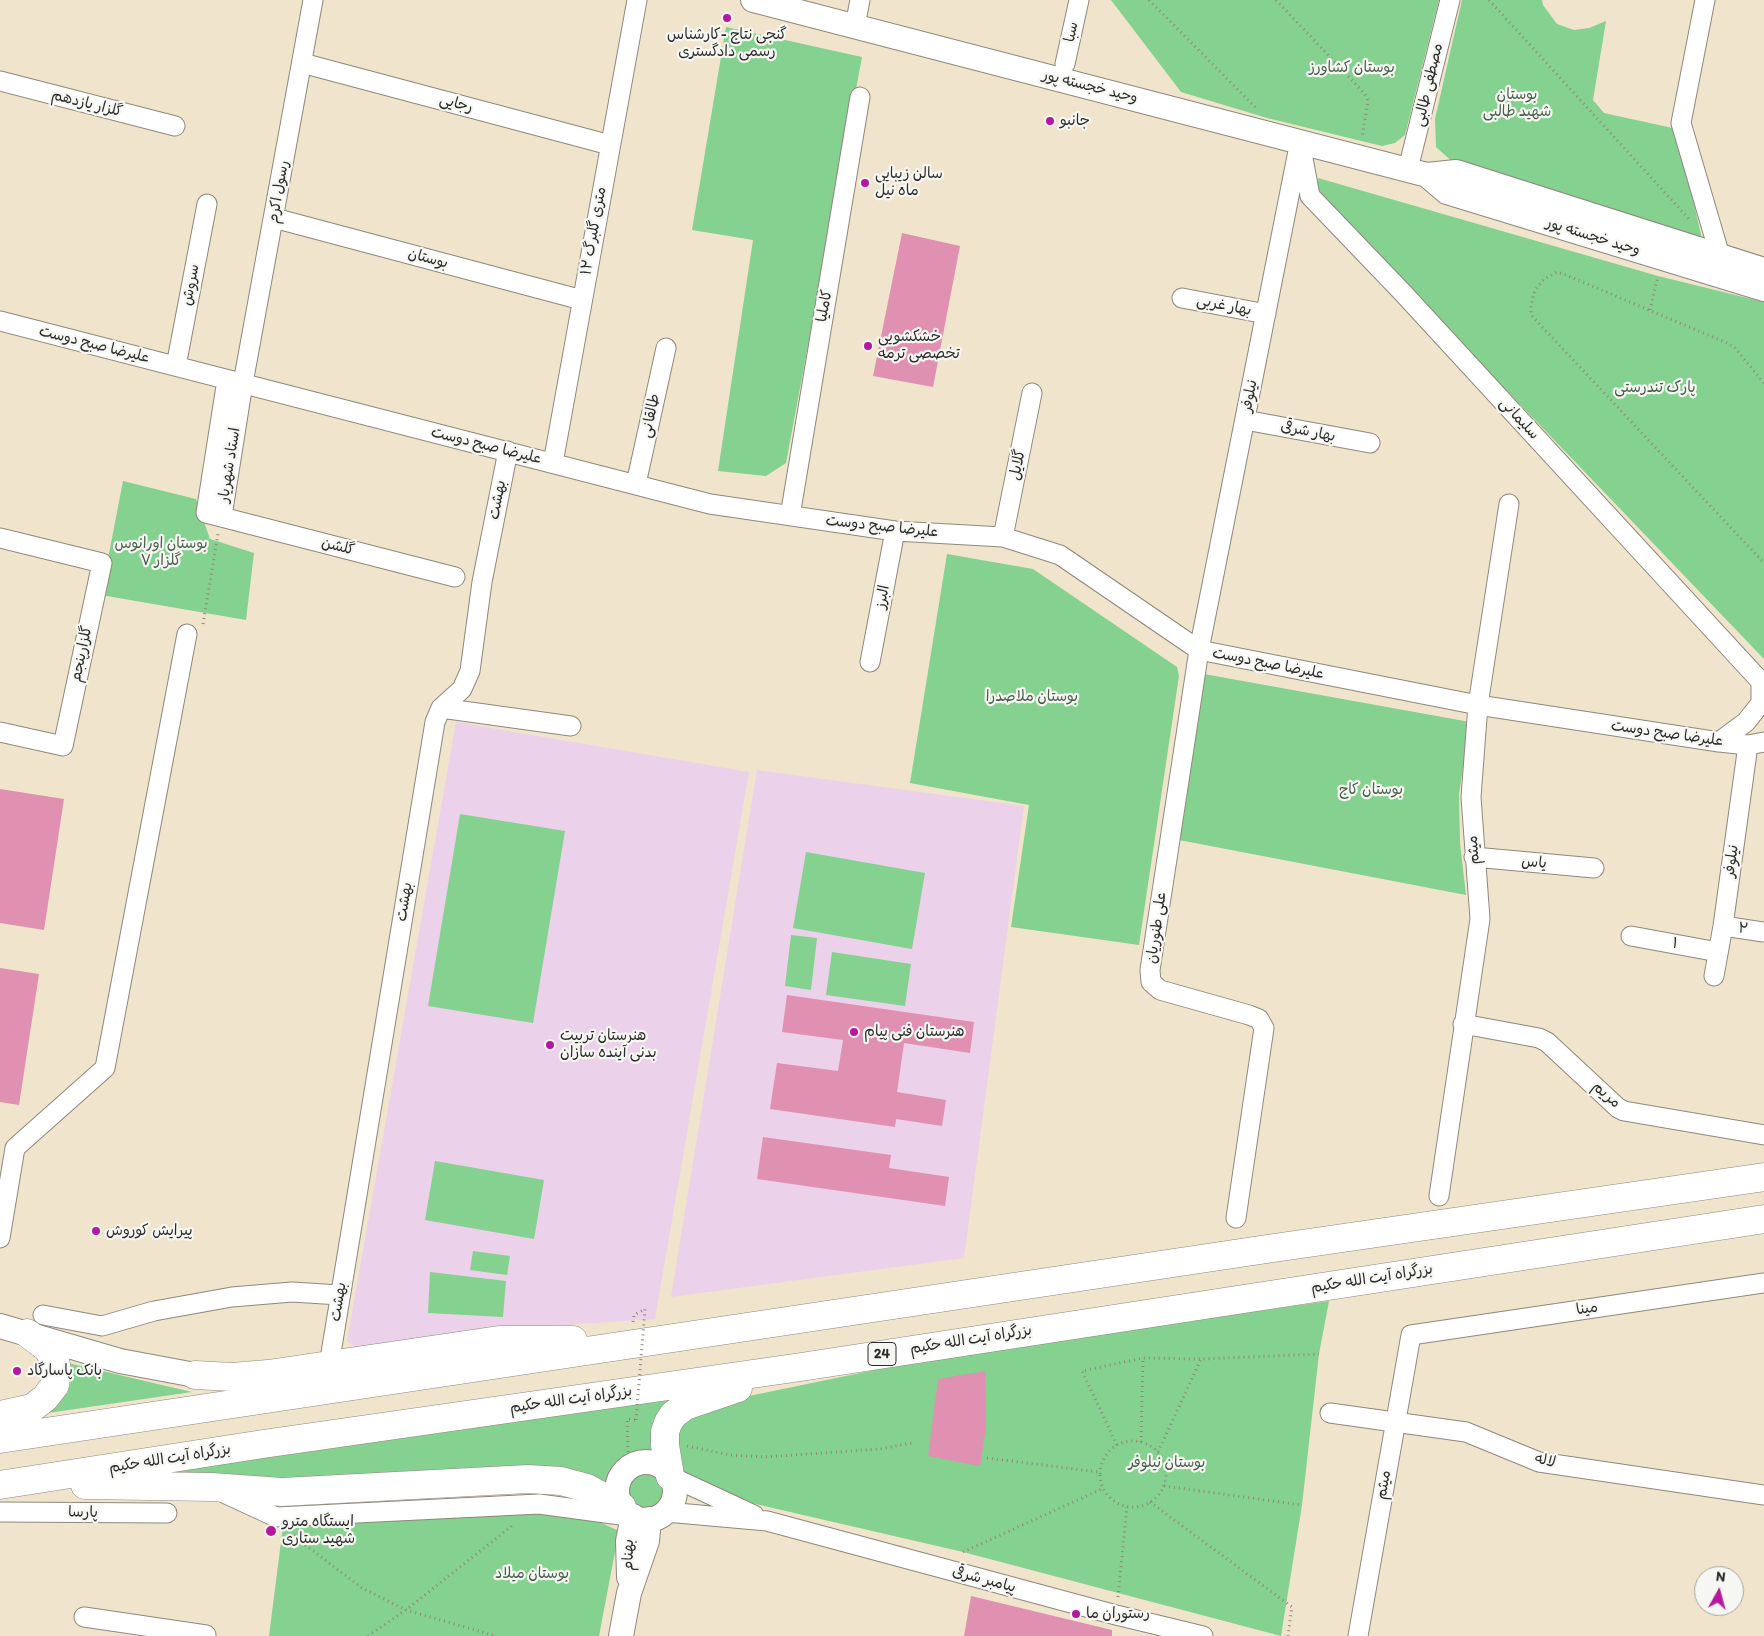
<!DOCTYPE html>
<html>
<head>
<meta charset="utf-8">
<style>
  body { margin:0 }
  #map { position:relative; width:1764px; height:1636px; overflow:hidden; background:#f1e4cc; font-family:Itim,sans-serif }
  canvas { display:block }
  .north { position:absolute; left:1694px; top:1566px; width:50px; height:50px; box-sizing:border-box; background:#f6f6f2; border:1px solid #a5a5a2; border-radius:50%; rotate:7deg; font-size:14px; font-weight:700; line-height:20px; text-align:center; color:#2b2b2b }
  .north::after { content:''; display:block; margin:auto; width:18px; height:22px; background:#b5179e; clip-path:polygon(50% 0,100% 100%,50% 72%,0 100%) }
</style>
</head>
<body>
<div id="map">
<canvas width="1764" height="1636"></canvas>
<div class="north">N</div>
</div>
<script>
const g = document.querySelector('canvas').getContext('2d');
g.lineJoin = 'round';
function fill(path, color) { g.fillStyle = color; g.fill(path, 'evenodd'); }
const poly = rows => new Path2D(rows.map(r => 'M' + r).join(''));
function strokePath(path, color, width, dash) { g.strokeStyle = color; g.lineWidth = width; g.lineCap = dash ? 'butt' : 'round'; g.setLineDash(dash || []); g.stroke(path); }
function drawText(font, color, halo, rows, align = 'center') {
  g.font = font + ' Itim,"Playpen Sans Arabic",sans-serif'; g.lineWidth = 4.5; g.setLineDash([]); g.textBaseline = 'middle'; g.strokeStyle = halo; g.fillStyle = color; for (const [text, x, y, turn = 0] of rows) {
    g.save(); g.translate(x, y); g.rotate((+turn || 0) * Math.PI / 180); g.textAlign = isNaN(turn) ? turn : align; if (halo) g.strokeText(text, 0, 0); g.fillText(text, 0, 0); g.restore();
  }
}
const built = poly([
  [456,722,749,772,655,1319,504,1329,355,1347,347,1341],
  [757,770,1024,806,964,1258,671,1297]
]);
const green = poly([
  [1111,0,1439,0,1405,135,1395,143,1382,146,1267,118,1181,92],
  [1462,0,1542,0,1543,5,1557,24,1574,30,1589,28,1606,21,1593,100,1604,113,1677,129,1702,239,1456,165,1436,147,1435,119],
  [726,27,862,57,786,463,766,476,718,471,753,240,692,230],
  [1318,178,1658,276,1764,302,1764,659,1327,203,1318,188],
  [123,481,196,499,210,539,254,553,246,620,101,595],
  [947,554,1033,569,1177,667,1179,676,1139,945,1011,927,1029,805,910,783],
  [1204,674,1470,722,1459,794,1460,843,1466,895,1179,840],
  [460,814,565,831,533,1023,428,1006],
  [806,852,925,873,912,949,793,928],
  [791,935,817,938,811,990,785,986],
  [832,952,911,964,905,1006,826,995],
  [435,1161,544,1180,534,1239,425,1220],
  [473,1251,510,1256,507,1275,470,1270],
  [430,1272,506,1281,503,1317,428,1313],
  [1329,1301,1319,1354,1302,1505,1281,1636,963,1552,747,1502,687,1474,680,1467,674,1427,693,1406,749,1396,957,1353],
  [68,1363,192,1392,48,1413,68,1392,71,1380],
  [686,1394,663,1460,651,1456,637,1457,627,1462,618,1468,612,1475,610,1494,590,1477,573,1470,556,1466,279,1481,107,1479],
  [645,1467,658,1471,670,1488,668,1502,664,1508,644,1516,621,1491,626,1477,638,1469],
  [537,1511,589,1517,619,1531,599,1636,269,1636,283,1526]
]);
const building = poly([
  [902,233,960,246,933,387,873,376],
  [0,789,64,799,44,930,0,923],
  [0,968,39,974,19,1105,0,1102],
  [787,995,974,1022,970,1053,904,1043,897,1092,946,1100,942,1126,896,1119,895,1127,770,1109,777,1063,838,1071,843,1040,782,1032],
  [763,1137,891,1155,889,1168,949,1177,945,1206,757,1179],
  [985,1371,986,1428,980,1466,928,1456,938,1379],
  [971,1596,1112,1630,1112,1636,964,1636]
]);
const path = poly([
  [1149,0,1256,108],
  [1276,0,1365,94,1368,101,1362,138],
  [1489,0,1689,219],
  [1650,310,1658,276],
  [1764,383,1735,348,1727,343,1566,275,1557,272,1544,279,1535,290,1531,305,1531,315,1764,563],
  [203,624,218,534],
  [633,1322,634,1315,645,1309],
  '1100 1474a33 33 0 1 1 66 0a33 33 0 1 1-66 0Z',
  [1141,1442,1143,1358],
  [1117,1445,1082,1371,1143,1358,1201,1359],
  [687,1446,730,1455,765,1457,880,1449,912,1443],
  [628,1452,627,1419,636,1420],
  [1158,1452,1201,1359,1319,1354],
  [987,1458,1099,1472],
  [1164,1486,1302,1505],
  [1150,1502,1292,1607,1288,1636],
  [294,1535,304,1544,362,1588,406,1610,496,1636],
  [963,1552,1102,1489],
  [1118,1597,1127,1507],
  [368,1636,406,1610,513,1525]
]);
const minor = poly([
  [1705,0,1681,123,1720,256],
  [855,26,860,0],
  [302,63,610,145],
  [1065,64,1079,0],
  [0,81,175,126],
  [1302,153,1310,196,1403,293,1764,685],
  [1408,169,1450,0],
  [274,218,582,300],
  [1182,298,1266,314],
  [0,321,710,504,895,531,1003,537,1060,555,1199,650,1478,705,1719,742,1748,745,1764,742],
  [176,366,207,204],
  [227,380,206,513,455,577],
  [1245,420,1370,443],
  [553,463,637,0],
  [636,484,666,348],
  [222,516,243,383,313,0],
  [790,516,860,97],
  [1003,537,1032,393],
  [0,538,102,563,63,746,0,732],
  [870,662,895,531],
  [441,708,571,726],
  [1719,742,1746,722,1761,703,1761,681],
  [1474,857,1594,868],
  [1723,926,1764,932],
  [1631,936,1718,952],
  [1714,976,1723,926,1748,745],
  [1463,1024,1539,1038,1547,1042,1618,1108,1624,1111,1764,1135],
  [1439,1196,1480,919,1471,797,1478,705,1509,504],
  [1236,1218,1264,1028,1259,1019,1249,1015,1160,990,1151,982,1150,970,1199,650,1300,141],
  [0,1238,15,1148,105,1068,187,634],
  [43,1315,102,1326,154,1311,232,1297,292,1292,340,1295],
  [329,1365,435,722,441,708,462,689,470,671,482,582,508,451],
  [1330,1413,1466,1432,1539,1462,1764,1495],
  [670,1476,754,1515],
  [224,1493,276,1517,539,1504,628,1516],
  [0,1512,167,1513],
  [666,1512,767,1521,1116,1615,1203,1636],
  [84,1617,206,1635],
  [1358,1636,1411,1335,1764,1283]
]);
const major = poly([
  [753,0,1427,175,1456,172,1764,270],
  [1427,175,1447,192,1764,289],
  [0,1326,120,1361,195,1375],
  '617 1491a29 29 0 1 1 58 0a29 29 0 1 1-58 0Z',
  [629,1577,628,1541,633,1516],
  [621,1636,629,1593,647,1541,649,1519]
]);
const highway = poly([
  [195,1375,232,1377,268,1374,499,1340,573,1340],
  [0,1415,32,1408,45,1398,55,1385,57,1371,55,1360,47,1348,27,1333],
  [0,1439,1267,1249,1764,1177],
  [670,1476,665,1445,665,1432,668,1423,673,1415,685,1406,738,1388],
  [0,1485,263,1444,801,1367,1764,1219],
  [85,1485,212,1487,282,1492,528,1479,561,1481,587,1488,622,1507]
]);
const pathBridge = poly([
  [636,1420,645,1309]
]);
const markers = [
  [727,18,5,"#b5179e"],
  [1050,121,5,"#b5179e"],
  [865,183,5,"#b5179e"],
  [868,346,5,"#b5179e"],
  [854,1032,5,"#b5179e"],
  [550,1045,5,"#b5179e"],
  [96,1231,5,"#b5179e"],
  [17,1371,5,"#b5179e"],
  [271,1531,6,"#b5179e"],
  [1076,1614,5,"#b5179e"]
];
const shields = [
  [882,1354,28]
];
const shieldNames = [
  ["24",882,1354]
];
const streetNames = [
  ["سبا",1072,32,-78],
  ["مصطفی طالبی",1429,85,-77],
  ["وحید خجسته پور",1090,87,14],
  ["گلزار یازدهم",87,104,14],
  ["رجایی",456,104,15],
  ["رسول اکرم",279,192,-80],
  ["۱۲ متری گلبرگ",594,231,-80],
  ["وحید خجسته پور",1593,237,17],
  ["بوستان",428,259,15],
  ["سروش",191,285,-79],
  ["کاملیا",825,306,-80],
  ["بهار غربی",1224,306,11],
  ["علیرضا صبح دوست",94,345,14],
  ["نیلوفر",1250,396,-79],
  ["طالقانی",651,416,-78],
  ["سلیمانی",1519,419,47],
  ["بهار شرقی",1308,432,11],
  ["علیرضا صبح دوست",486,446,14],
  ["استاد شهریار",230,465,-81],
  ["گلایل",1018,465,-79],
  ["بهشت",498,500,-79],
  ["علیرضا صبح دوست",882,527,6],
  ["گلشن",338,547,14],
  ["البرز",883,597,-79],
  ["گلزارپنجم",82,654,-78],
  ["علیرضا صبح دوست",1268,664,11],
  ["علیرضا صبح دوست",1667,734,8],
  ["میثم",1474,850,-94],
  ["نیلوفر",1732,861,-82],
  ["یاس",1534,863,5],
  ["بهشت",405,902,-81],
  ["علی طنوریان",1157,928,-82],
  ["۲",1743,929,9],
  ["۱",1675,944,10],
  ["مریم",1606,1095,41],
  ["بزرگراه آیت الله حکیم",1372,1279,-9],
  ["بهشت",339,1302,-81],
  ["مینا",1587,1309,-8],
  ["بزرگراه آیت الله حکیم",971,1340,-9],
  ["بزرگراه آیت الله حکیم",571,1400,-8],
  ["بزرگراه آیت الله حکیم",170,1459,-9],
  ["لاله",1545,1461,13],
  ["میثم",1384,1485,-80],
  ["پارسا",83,1513,1],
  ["بهنام",629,1555,-89],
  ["پیامبر شرقی",984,1580,15]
];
const poiNames = [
  ["گنجی نتاج -کارشناس",727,35,"center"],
  ["رسمی دادگستری",727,52,"center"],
  ["جانبو",1060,121],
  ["سالن زیبایی",875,174],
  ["ماه نیل",875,191],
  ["خشکشویی",878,337],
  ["تخصصی ترمه",878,354],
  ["هنرستان فنی پیام",864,1032],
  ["هنرستان تربیت",560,1036],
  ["بدنی آینده سازان",560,1053],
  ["پیرایش کوروش",106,1231],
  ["بانک پاسارگاد",27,1371],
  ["ایستگاه مترو",282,1522],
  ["شهید ستاری",282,1539],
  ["رستوران ما",1086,1614]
];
const parkNames = [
  ["بوستان کشاورز",1352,68],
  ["بوستان",1517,95],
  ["شهید طالبی",1517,112],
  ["پارک تندرستی",1655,388],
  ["بوستان اورانوس",161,544],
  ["گلزار ۷",161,561],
  ["بوستان ملاصدرا",1032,697],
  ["بوستان کاج",1371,790],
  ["بوستان نیلوفر",1167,1463],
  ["بوستان میلاد",532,1574]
];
fill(built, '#ecd1ea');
fill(green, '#84d190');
fill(building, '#e090b0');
strokePath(minor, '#8e887c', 21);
strokePath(major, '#8e887c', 26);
strokePath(highway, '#8e887c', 29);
strokePath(path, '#8e887c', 3, [1, 4]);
strokePath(minor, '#fff', 19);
strokePath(major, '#fff', 24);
strokePath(highway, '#fff', 28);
strokePath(pathBridge, '#8e887c', 3, [1, 4]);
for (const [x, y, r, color] of markers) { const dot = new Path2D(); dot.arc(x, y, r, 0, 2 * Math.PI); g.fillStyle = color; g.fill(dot); strokePath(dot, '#f6f6f2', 2); }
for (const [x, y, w] of shields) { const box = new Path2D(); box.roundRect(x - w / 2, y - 11.5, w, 23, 4); g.fillStyle = '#f6f6f2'; g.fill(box); strokePath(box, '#2b2b2b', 1); }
drawText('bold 14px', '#2b2b2b', null, shieldNames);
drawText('15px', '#2b2b2b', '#f6f6f2', streetNames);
drawText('15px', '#2b2b2b', '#f6f6f2', poiNames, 'left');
drawText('15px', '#465d49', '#f6f6f2', parkNames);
</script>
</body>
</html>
